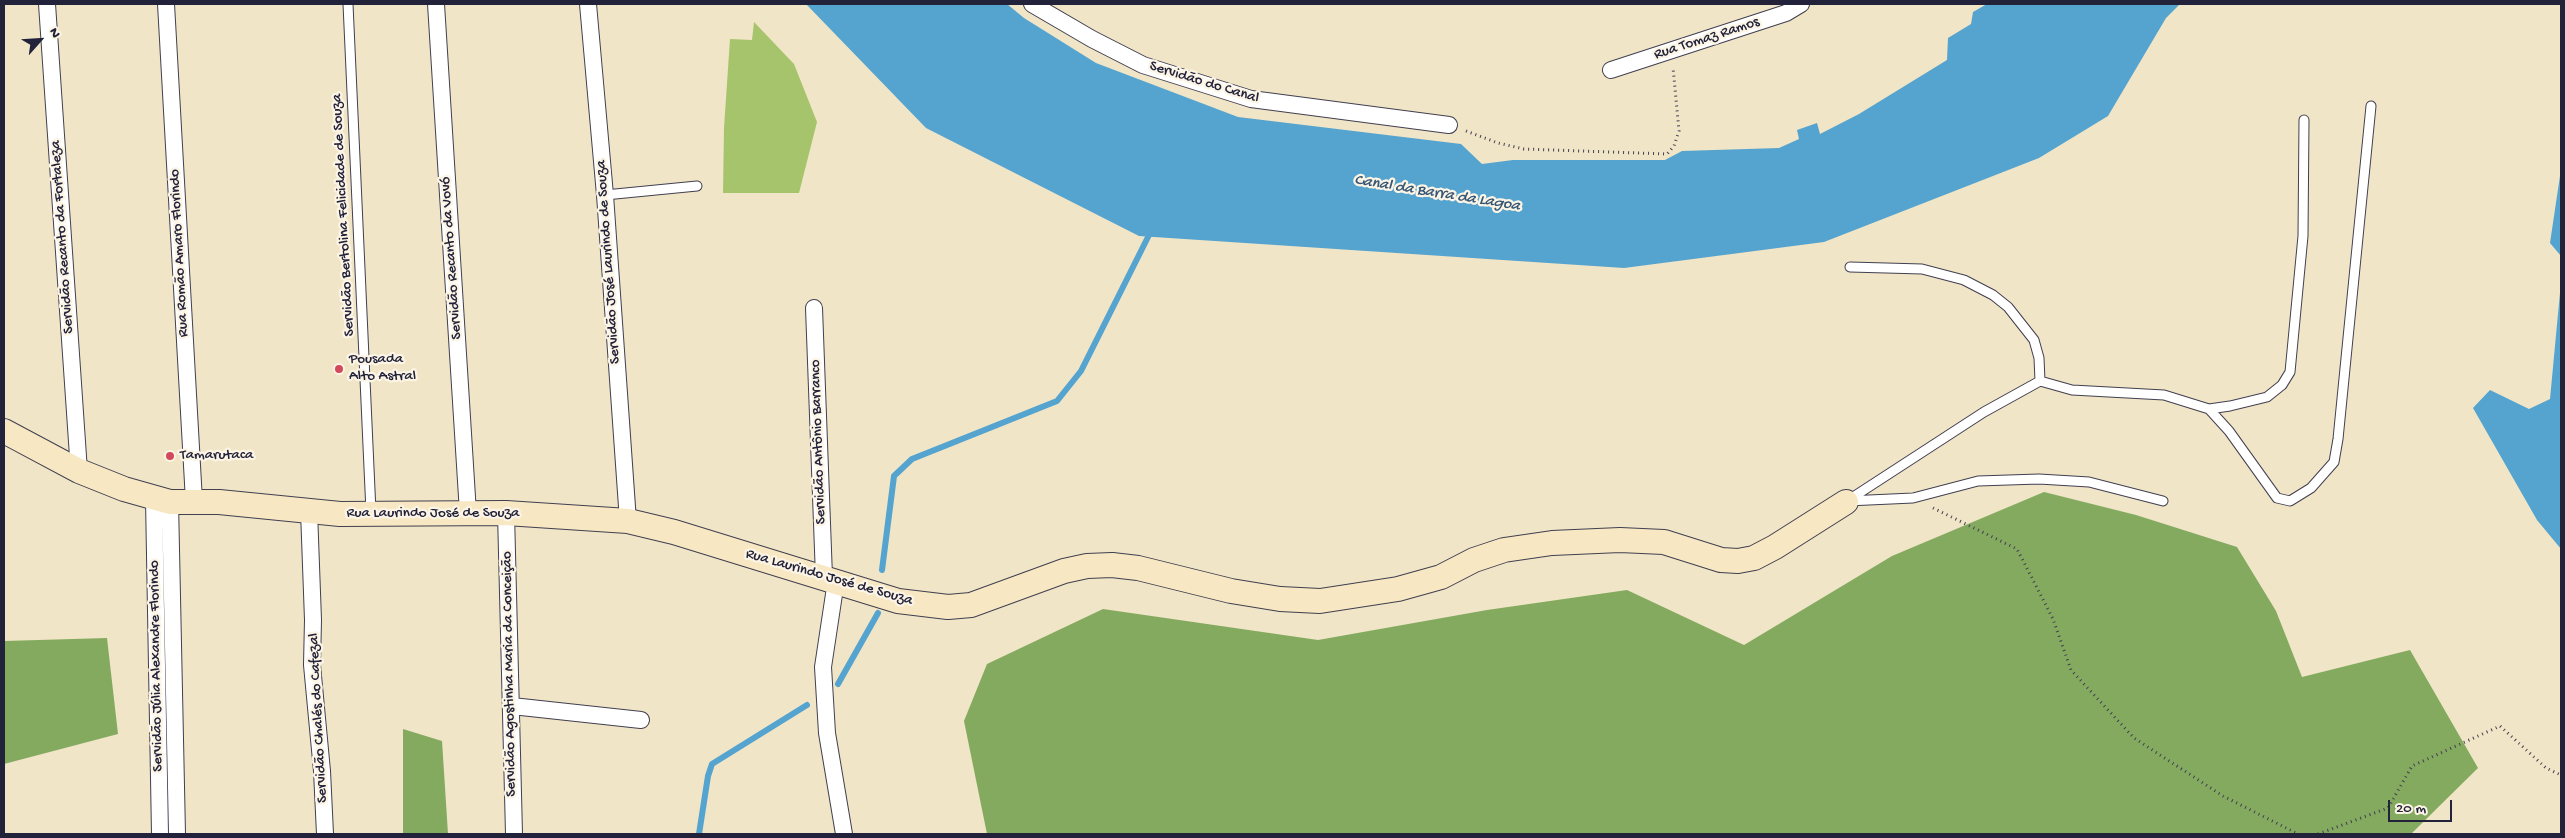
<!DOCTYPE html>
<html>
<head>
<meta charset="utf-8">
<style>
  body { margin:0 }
  #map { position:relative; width:2565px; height:838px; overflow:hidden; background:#f0e5c7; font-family:"Gochi Hand",sans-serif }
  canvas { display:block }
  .frame { position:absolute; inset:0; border:5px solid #22223b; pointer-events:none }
  .north { position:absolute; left:15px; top:15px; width:50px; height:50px; -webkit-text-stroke:4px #fcf5e5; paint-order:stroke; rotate:64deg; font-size:14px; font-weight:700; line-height:20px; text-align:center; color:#22223b }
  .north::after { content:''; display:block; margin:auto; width:18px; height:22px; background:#22223b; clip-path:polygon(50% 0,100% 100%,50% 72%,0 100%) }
  .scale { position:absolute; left:2388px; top:800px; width:64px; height:22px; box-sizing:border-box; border:2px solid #22223b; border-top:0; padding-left:6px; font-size:15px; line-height:18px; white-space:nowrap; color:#22223b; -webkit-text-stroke:4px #fcf5e5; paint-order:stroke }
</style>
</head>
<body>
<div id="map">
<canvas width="2565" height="838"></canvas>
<div class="frame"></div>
<div class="north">N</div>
<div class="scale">20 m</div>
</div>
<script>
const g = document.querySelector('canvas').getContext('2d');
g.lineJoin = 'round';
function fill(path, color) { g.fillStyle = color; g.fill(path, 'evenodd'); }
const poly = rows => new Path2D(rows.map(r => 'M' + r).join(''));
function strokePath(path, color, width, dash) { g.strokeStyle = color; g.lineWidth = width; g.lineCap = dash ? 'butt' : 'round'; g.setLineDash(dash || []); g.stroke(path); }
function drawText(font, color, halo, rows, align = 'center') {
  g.font = font + ' "Gochi Hand",sans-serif'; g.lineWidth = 4.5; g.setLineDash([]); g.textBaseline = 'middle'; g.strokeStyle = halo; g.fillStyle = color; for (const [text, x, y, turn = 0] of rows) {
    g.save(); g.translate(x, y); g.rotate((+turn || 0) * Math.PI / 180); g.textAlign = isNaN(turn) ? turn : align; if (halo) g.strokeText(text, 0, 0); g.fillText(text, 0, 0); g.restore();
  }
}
const green = poly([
  [754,22,794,64,817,122,799,193,723,193,724,128,730,39,752,40]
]);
const forest = poly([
  [2044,492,2136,515,2237,547,2276,611,2302,677,2410,650,2478,768,2411,834,987,834,964,721,987,664,1103,609,1318,640,1487,610,1627,590,1744,645,1892,556],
  [107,638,118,734,4,764,4,641],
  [403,729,442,741,448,834,403,834]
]);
const water = poly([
  [806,4,1007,4,1024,18,1096,63,1238,117,1461,144,1482,164,1513,160,1665,160,1682,151,1779,148,1799,139,1797,130,1817,123,1820,134,1859,114,1947,60,1948,38,1971,24,1973,12,1987,4,2180,4,2166,18,2108,116,2039,158,1824,242,1624,268,1139,236,926,128],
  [2561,169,2561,256,2550,243],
  [2561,282,2561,549,2537,520,2473,408,2490,390,2529,409,2550,399]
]);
const stream = poly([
  [882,570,894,476,912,459,1057,401,1081,371,1151,231],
  [838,684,878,613],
  [699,834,708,776,712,764,807,705]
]);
const path = poly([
  [1466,131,1498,143,1524,149,1667,154,1674,146,1679,131,1673,67],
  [1933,508,2017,549,2053,619,2071,670,2134,738,2223,796,2298,834],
  [2318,834,2388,808,2412,766,2500,726,2546,768,2561,775]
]);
const lane = poly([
  [348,4,371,512],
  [605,195,697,186],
  [1850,267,1922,269,1964,280,1993,295,2008,307,2034,340,2039,358,2040,381],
  [2209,409,2229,431,2277,498,2290,501,2311,488,2334,462,2338,439,2371,106],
  [1847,501,1984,412,2040,381,2072,390,2164,395,2209,409,2230,406,2267,397,2282,385,2290,372,2303,236,2304,120],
  [1847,501,1913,498,1978,481,2039,479,2089,482,2163,501]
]);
const street = poly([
  [47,4,79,471],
  [166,4,194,501],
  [436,4,468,513],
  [588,4,605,195,628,521],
  [1032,4,1092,39,1143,65,1251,99,1449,125],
  [1611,70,1786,13,1801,4],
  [814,308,824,577],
  [154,499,160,834],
  [170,502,177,834],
  [309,511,313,620,312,665,322,771,325,834],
  [506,513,514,834],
  [836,581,823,667,827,733,844,834],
  [512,706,641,720]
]);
const secondary = poly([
  [4,431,79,471,124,489,170,502,219,502,340,514,506,513,628,521,674,532,898,601,948,607,971,605,1064,571,1087,566,1112,565,1138,568,1231,591,1280,599,1320,601,1398,589,1441,577,1474,560,1504,550,1552,543,1620,540,1664,542,1721,560,1738,561,1754,558,1775,547,1846,502]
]);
const markers = [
  [339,369,5,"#d1495b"],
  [170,456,5,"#d1495b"]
];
const streetNames = [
  ["Rua Tomaz Ramos",1707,39,-18],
  ["Servidão do Canal",1204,83,17],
  ["Servidão Bertolina Felicidade de Souza",344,215,-93],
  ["Servidão Recanto da Fortaleza",63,237,-94],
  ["Rua Romão Amaro Florindo",180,253,-93],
  ["Servidão Recanto da Vovó",452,258,-94],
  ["Servidão José Laurindo de Souza",609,262,-94],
  ["Servidão Antônio Barranco",819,442,-92],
  ["Rua Laurindo José de Souza",433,514],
  ["Rua Laurindo José de Souza",829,578,16],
  ["Servidão Júlia Alexandre Florindo",157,666,-91],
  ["Servidão Agostinha Maria da Conceição",510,674,-91],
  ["Servidão Chalés do Cafezal",319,718,-93]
];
const poiNames = [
  ["Pousada",349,360],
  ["Alto Astral",349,377],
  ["Tamarutaca",180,456]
];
const waterNames = [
  ["Canal da Barra da Lagoa",1437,194,9]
];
fill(green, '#a6c46c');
fill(forest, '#84aa60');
fill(water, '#55a3cf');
strokePath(stream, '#55a3cf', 6);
strokePath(lane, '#413f50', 11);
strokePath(street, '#413f50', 18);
strokePath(secondary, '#413f50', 26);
strokePath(path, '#413f50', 3, [1, 4]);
strokePath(lane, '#fff', 9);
strokePath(street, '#fff', 16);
strokePath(secondary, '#f7e8c3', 24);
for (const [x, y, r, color] of markers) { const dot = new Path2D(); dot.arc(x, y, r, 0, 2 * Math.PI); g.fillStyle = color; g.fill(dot); strokePath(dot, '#fcf5e5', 2); }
drawText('15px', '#22223b', '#fcf5e5', streetNames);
drawText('15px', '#22223b', '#fcf5e5', poiNames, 'left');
drawText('italic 16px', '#365676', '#fcf5e5', waterNames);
</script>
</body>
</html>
